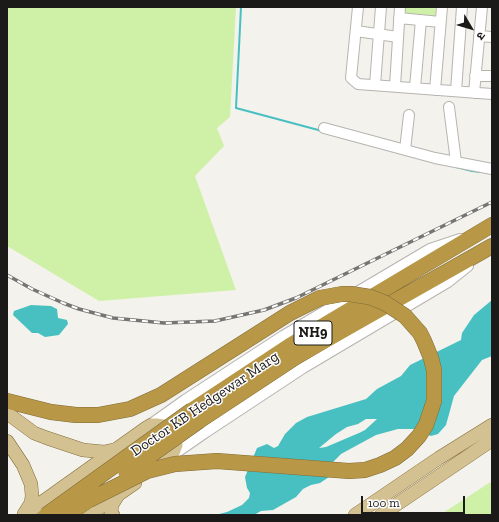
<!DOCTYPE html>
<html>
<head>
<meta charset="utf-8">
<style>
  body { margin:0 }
  #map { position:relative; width:499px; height:522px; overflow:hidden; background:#f4f2ed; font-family:"Zilla Slab","Noto Sans Devanagari",serif }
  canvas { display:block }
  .frame { position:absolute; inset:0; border:8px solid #1b1a18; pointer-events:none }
  .north { position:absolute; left:451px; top:8px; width:40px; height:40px; -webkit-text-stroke:3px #fff; paint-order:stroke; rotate:128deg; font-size:11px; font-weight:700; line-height:16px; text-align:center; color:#1b1a18 }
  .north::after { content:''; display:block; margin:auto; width:14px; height:18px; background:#1b1a18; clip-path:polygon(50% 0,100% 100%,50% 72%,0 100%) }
  .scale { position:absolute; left:361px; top:496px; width:104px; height:18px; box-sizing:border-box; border:2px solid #1b1a18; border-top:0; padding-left:5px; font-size:12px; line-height:14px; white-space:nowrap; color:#1b1a18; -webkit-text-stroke:3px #fff; paint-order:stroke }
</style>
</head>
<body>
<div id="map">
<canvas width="499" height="522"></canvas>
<div class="frame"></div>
<div class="north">उ</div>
<div class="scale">100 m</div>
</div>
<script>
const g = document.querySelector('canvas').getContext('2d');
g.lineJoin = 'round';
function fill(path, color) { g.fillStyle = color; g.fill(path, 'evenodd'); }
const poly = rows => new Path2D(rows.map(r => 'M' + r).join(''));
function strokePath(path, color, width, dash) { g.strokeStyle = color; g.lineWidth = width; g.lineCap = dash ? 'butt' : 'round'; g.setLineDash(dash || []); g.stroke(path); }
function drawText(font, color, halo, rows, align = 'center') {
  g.font = font + ' "Zilla Slab",serif'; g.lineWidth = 3; g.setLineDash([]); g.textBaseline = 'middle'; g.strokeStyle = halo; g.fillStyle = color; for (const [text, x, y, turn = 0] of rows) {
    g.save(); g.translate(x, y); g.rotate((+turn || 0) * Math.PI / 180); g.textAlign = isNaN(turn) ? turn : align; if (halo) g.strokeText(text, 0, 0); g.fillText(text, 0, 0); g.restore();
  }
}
const green = poly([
  [7,7,236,7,230,117,217,128,224,146,195,176,236,290,99,301,7,246],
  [403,7,436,7,435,18,403,15],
  [492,481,492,515,441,515,446,511]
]);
const water = poly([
  [492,300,492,356,482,360,454,396,446,425,438,434,431,436,414,429,398,429,376,435,341,454,332,463,329,477,320,483,311,485,303,489,296,497,273,510,261,511,254,515,215,515,227,512,242,505,249,498,250,493,247,488,245,477,257,448,267,444,274,448,278,446,285,434,296,423,307,417,366,399,377,389,401,376,410,365,461,340,462,333,474,315],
  [366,419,377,419,365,430,359,433,326,447,319,448,336,434,347,427,358,424],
  [31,305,51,306,57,309,58,318,67,320,68,324,59,335,45,337,38,333,32,333,13,315,14,311]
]);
const stream = poly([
  [241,7,236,108,322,131],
  [456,167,472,171,481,172]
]);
const minor = poly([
  [358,7,351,78,358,84,492,94],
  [399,18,440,22],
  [356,31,398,37],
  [479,36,492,37],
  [475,76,492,76],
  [375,85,381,7],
  [395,86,400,7],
  [415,88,421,20],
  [435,90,442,7],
  [456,91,462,7],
  [474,93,482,7],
  [449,107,456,162],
  [324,128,435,158,492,169],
  [405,150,409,115],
  [147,427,185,400,283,336,430,249,460,239],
  [170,457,206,432,303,368,448,282,468,266]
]);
const major = poly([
  [7,413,34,433,47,438,83,450,104,452,113,450],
  [7,441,23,465,31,484,32,496,31,503,24,514],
  [24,515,146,428,151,425,156,425,163,426,168,429,172,433,176,445,172,455,155,468],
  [89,515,135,483],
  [113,515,111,512,112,505,118,495],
  [355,515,439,458,492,425],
  [381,515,492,440]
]);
const highway = poly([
  [7,401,51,412,76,415,98,415,130,409,161,395,290,313,320,298],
  [192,410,289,346,492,225],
  [199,421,296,357,492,246]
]);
const rail = poly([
  [7,275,32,289,63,303,79,309,113,318,164,323,215,321,264,310,296,298,492,202]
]);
const highwayBridge = poly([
  [126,473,199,421],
  [89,500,147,471,175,464,217,461,349,471,365,470,380,465,395,458,407,449,419,436,426,425,434,401,434,370,431,358,424,341,420,333,405,316,385,303,370,297,351,294,342,294,320,298],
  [46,515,192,410],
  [67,515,97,494]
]);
const shields = [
  [313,333,38]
];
const shieldNames = [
  ["NH9",313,333]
];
const streetNames = [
  ["Doctor KB Hedgewar Marg",205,404,-34]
];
fill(green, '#cff1a7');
fill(water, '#48c0c1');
strokePath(stream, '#48c0c1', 2);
strokePath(minor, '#b7b4b0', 12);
strokePath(major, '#816c37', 14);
strokePath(highway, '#816c37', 16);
strokePath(minor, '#fff', 10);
strokePath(major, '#d4c191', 13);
strokePath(highway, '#b89847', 15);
strokePath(rail, '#777572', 3.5);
strokePath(rail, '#fff', 2, [6]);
strokePath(highwayBridge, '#816c37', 16, []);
strokePath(highwayBridge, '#b89847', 15);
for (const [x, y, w] of shields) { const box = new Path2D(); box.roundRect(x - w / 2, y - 12, w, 24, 3); g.fillStyle = '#fff'; g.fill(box); strokePath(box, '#1b1a18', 1); }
drawText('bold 14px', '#1b1a18', null, shieldNames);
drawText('15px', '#1b1a18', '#fff', streetNames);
</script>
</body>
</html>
